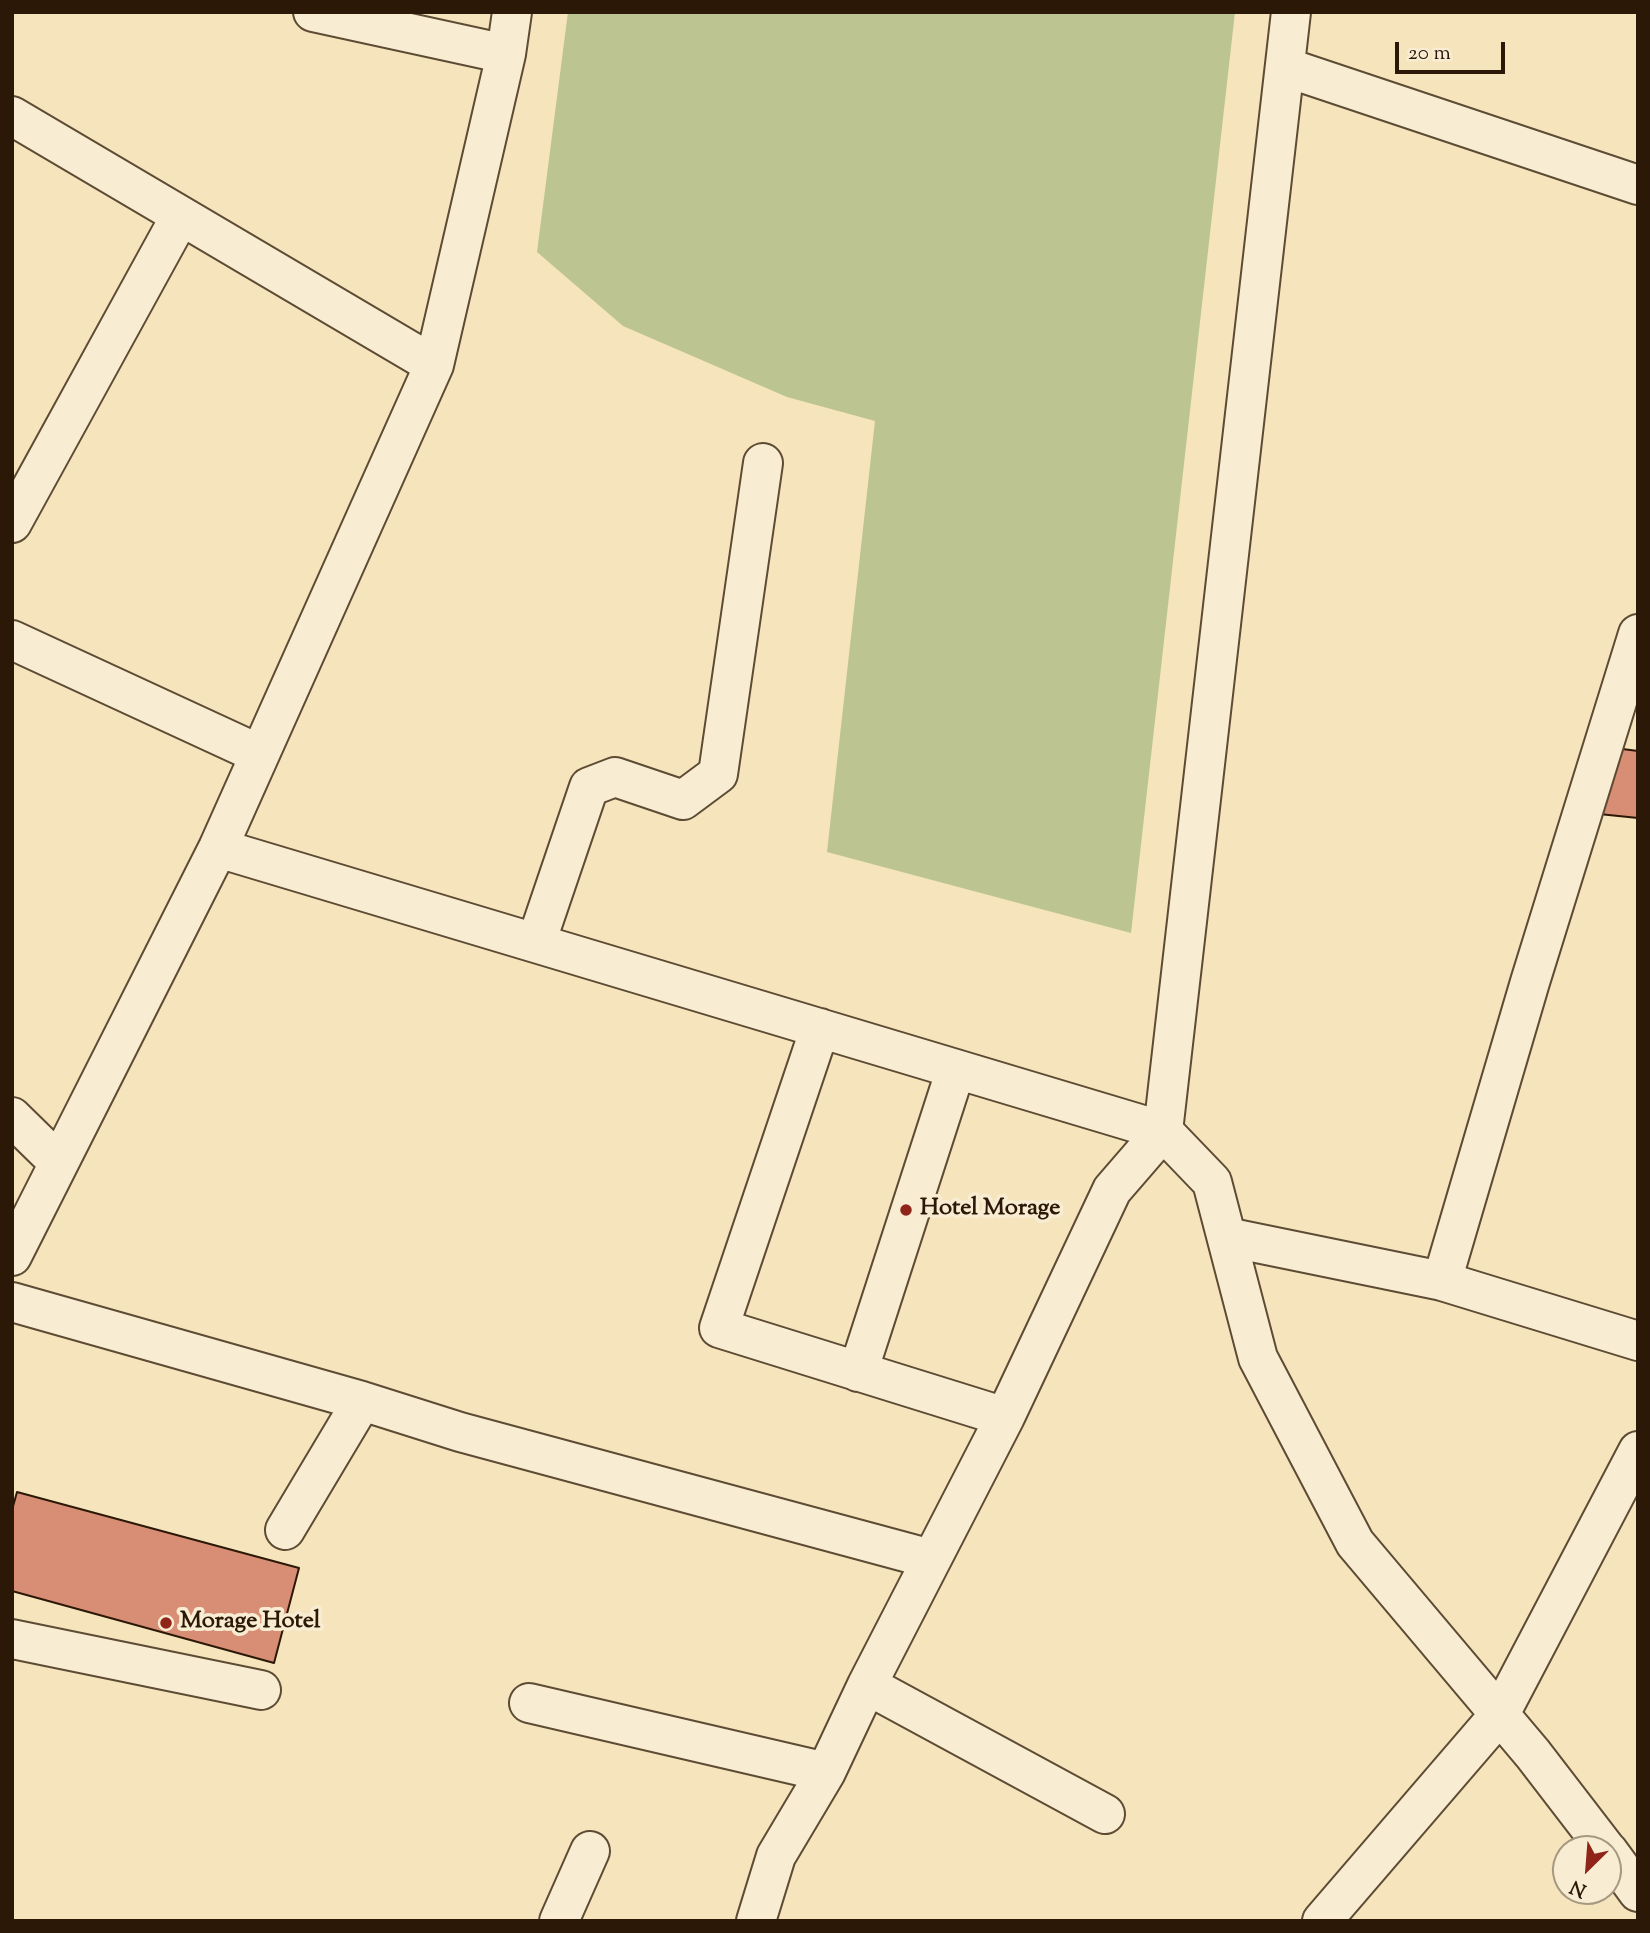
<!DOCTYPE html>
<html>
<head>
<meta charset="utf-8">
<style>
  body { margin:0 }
  #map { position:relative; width:1650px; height:1933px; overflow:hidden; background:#f5e4bc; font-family:"Sorts Mill Goudy",serif }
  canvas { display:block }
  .frame { position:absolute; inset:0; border:14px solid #2c1807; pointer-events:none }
  .north { position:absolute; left:1552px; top:1835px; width:70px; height:70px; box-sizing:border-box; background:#f8edd3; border:2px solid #a69881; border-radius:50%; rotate:205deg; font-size:19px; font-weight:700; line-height:28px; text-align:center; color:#2c1807 }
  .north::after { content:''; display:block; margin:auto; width:24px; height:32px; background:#8f2418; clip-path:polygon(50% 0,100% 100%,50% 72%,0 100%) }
  .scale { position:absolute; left:1395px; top:42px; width:110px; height:32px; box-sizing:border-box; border:4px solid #2c1807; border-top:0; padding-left:9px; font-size:21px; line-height:24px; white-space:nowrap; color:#2c1807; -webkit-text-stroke:5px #f8edd3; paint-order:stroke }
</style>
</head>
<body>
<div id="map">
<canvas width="1650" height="1933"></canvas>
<div class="frame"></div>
<div class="north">N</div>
<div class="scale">20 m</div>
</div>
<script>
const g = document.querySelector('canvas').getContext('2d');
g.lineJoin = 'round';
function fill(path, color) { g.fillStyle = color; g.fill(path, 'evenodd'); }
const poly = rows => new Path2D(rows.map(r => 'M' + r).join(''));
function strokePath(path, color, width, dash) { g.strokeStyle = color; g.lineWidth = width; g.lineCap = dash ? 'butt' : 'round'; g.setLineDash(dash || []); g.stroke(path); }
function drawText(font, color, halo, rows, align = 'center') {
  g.font = font + ' "Sorts Mill Goudy",serif'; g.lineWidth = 7; g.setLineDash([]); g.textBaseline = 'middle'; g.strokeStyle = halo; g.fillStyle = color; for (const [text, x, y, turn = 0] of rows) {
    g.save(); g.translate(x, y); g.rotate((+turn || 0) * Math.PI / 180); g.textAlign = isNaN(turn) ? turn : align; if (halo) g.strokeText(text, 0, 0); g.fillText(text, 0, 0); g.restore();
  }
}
const green = poly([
  [568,12,1235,12,1131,933,827,852,875,421,787,397,623,326,537,252]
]);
const building = poly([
  [1607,747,1638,751,1638,818,1599,814,1607,747],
  [17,1492,299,1568,274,1663,12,1591,12,1510,17,1492]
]);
const minor = poly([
  [313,12,506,54],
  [1285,67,1638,185],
  [12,116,434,365],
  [12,523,180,217],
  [12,640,259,754],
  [218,848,1163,1131,1212,1182,1258,1358,1355,1543,1533,1754,1606,1849],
  [536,943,589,787,615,777,683,800,718,774,763,463],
  [820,1028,719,1328,1005,1417],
  [12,1117,59,1163],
  [1227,1237,1442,1281,1638,1341],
  [12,1256,218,848,434,365,506,54,512,12],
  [1442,1281,1530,982,1638,634],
  [12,1302,362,1401,460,1432,931,1559],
  [858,1372,956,1069],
  [285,1530,362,1401],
  [12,1639,261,1690],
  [867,1685,1105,1814],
  [529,1703,826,1772],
  [1608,1851,1638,1892],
  [559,1921,590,1851],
  [756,1921,776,1856,826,1772,867,1685,1005,1417,1112,1190,1163,1131,1291,12],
  [1322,1921,1500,1714,1638,1451]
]);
const markers = [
  [906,1210,7,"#8f2418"],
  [166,1623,7,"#8f2418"]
];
const poiNames = [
  ["Hotel Morage",920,1210],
  ["Morage Hotel",180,1623]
];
fill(green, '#bcc491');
fill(building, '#d88d75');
strokePath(building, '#2c1807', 2);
strokePath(minor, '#5e4b34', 42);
strokePath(minor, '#f8edd3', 38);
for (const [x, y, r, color] of markers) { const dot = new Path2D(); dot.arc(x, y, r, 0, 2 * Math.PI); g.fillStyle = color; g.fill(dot); strokePath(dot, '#f8edd3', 2.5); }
drawText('bold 24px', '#2c1807', '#f8edd3', poiNames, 'left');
</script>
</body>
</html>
